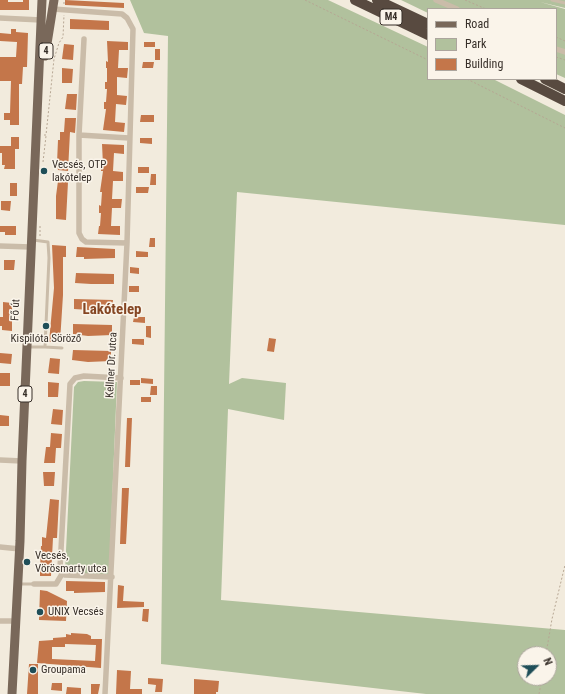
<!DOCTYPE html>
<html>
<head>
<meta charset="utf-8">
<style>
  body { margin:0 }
  #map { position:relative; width:565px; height:694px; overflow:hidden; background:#f2ebdd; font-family:"Roboto Condensed",sans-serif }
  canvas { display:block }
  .legend { position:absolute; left:427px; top:8px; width:130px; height:72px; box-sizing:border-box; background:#faf4ea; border:1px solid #aca59d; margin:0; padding:5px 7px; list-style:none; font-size:12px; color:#372f29 }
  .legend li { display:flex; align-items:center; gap:8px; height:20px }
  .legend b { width:20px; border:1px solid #aca59d }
  .north { position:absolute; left:517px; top:646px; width:40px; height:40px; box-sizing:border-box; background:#faf4ea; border:1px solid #aca59d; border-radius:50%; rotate:67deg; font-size:11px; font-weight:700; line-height:16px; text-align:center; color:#372f29 }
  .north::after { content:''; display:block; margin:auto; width:14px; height:18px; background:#1f4e58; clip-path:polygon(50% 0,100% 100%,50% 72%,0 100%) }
</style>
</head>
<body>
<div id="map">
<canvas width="565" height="694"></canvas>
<ul class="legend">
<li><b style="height:5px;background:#79685a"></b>Road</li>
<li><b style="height:11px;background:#b1c19d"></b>Park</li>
<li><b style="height:11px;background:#c4764a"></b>Building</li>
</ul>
<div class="north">N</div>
</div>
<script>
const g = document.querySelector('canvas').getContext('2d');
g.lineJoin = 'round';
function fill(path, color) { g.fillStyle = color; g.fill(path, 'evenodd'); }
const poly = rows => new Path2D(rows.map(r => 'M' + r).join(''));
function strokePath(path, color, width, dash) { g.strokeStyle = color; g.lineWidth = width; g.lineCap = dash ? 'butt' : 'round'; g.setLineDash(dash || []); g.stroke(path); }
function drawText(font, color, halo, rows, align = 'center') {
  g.font = font + ' "Roboto Condensed",sans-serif'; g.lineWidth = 3; g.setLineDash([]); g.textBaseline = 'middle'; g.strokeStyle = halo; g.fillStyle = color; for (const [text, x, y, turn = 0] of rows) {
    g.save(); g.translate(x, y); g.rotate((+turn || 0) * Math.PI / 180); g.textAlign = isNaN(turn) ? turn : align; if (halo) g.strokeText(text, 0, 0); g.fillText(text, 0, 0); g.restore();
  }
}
const green = poly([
  [130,0,328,0,428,47,428,79,493,79,565,115,565,225,237,192,229,384,242,378,286,383,284,420,228,409,221,600,565,630,565,694,426,694,161,664,168,36,144,33],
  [525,654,549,654,549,678,525,678],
  [401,0,565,0,565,8,540,2,565,9,565,78,556,74,556,9,428,9,428,13],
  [84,381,117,382,109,575,68,573,65,571,74,387,78,382]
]);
const building = poly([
  [0,0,8,0,8,2,23,2,23,0,29,0,29,10,0,10],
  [65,0,124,3,124,8,65,5],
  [70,19,109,21,109,30,70,29],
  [11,29,16,29,16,32,28,33,27,67,23,67,22,84,19,84,19,125,10,125,10,120,4,120,4,113,10,113,11,81,0,81,0,57,16,57,17,42,0,41,0,33,11,34],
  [107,41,128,42,128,50,119,50,118,68,128,68,127,78,117,77,117,95,127,96,126,105,116,104,115,122,125,123,124,132,103,130,106,109,104,109,104,102,106,102,107,89,105,89,105,82,107,82,107,68,106,68,106,61,108,62],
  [144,42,155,42,155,47,144,47],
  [64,44,74,45,73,60,62,59],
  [155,49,160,49,160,60,155,60],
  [143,62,154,62,153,68,142,68],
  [62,68,73,69,72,83,62,83],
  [67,94,77,94,76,110,65,109],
  [141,115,154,115,154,122,140,122],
  [65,118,76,118,75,133,70,132,68,171,58,170,57,163,58,140,60,140,60,132,64,132],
  [11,137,19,137,19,149,15,149,15,169,4,169,5,165,2,165,2,153,0,153,0,146,11,146],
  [140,138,152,138,152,144,140,143],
  [102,144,124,145,124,154,114,153,113,171,123,172,123,181,113,181,112,199,122,199,121,208,112,208,111,226,120,226,120,235,98,234,99,226,100,226,101,213,99,213,99,205,101,206,102,192,100,192,103,171,101,171,101,165,103,165],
  [138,167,149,167,149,173,138,173],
  [151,174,156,174,156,185,150,185],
  [58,181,68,182,66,220,56,219,56,196],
  [10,183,17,183,17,196,10,196],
  [136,187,149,187,148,193,136,193],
  [1,201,11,201,10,211,1,210],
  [0,226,16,226,16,235,5,235,5,232,0,232],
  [150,238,155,238,155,247,149,247],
  [52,245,66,246,66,257,63,257,63,295,60,342,49,342,54,288],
  [77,247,115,249,115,258,84,259,84,257,76,257],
  [136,251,148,252,148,257,136,257],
  [4,260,15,260,14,270,4,270],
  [130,267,139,268,139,274,130,273],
  [76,273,114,274,114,284,91,284,75,283],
  [129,286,139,286,139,292,129,292],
  [74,299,113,300,112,310,89,310,74,309],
  [3,302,12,303,12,331,2,330,2,326,0,326,0,317,3,317],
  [134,317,145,317,145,323,133,322],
  [73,324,112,325,112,335,88,336,73,334],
  [146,326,151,326,151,338,146,337],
  [269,338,276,339,274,352,267,351],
  [132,339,144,339,144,345,132,344],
  [73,350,111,351,111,361,88,362,72,360],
  [0,353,12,354,11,364,0,363],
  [50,358,60,359,59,374,48,373],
  [0,373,10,373,10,386,0,386],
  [141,378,153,379,153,384,141,383],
  [130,380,140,380,140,385,130,385],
  [48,382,59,383,58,397,48,397],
  [151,386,157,386,157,395,150,395],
  [141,397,151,397,151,402,141,402],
  [53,409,63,410,62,425,51,424],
  [0,415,9,416,9,426,0,426],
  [127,418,132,418,130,467,125,467],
  [51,433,62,434,61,448,56,448,55,463,44,463,46,447,50,447],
  [43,472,55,472,54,486,44,486],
  [122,488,129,488,126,544,120,544],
  [50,499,59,500,57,538,53,538,51,576,40,576,40,569,41,546,42,546,42,537,46,538],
  [66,581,105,582,105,592,74,593,74,591,66,591],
  [118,585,124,586,123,601,144,602,144,607,117,608],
  [40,590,47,591,67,601,66,621,39,620],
  [143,609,149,609,148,622,142,621],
  [71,633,87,634,91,636,91,639,102,639,101,668,37,663,39,641,53,640,53,638,66,637,66,634,71,635],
  [65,644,96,645,95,661,52,659,52,647,65,647],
  [29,664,38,664,38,694,27,694],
  [117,670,131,671,130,689,142,689,142,694,116,694],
  [148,678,163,679,162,692,155,692,156,685,148,684],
  [194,679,219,681,218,692,216,692,216,694,194,694],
  [52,683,62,683,62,691,51,690],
  [91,684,100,684,98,694,91,694],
  [67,687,81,688,81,694,66,694]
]);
const path = poly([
  [305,0,428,60],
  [465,0,486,9],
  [64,4,64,0],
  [556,37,565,41],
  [556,57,565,60],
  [467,79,565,128],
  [44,135,46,135,54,59,59,43,63,37,64,15],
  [43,162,46,136],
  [40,236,40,225],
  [546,654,552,619,565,565],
  [539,694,542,678]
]);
const lane = poly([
  [552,0,565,3],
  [29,347,45,347,49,258,48,242,33,240],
  [45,347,62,348],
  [18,584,34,584]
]);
const street = poly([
  [436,0,457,9],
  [53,9,122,14,127,18,133,29,127,243,105,694],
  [0,18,41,20],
  [84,39,79,135,79,233,82,239,86,242,127,243],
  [556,49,565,52],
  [79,135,129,138],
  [0,246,31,247],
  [0,460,22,461],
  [0,547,20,549],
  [112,577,65,575,61,572,60,568,70,384,75,378,84,376,121,378],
  [34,584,56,584,62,574],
  [0,621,16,621]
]);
const primary = poly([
  [45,56,54,0],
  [12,694,20,541,22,461,42,0]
]);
const highway = poly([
  [355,0,428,35],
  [377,0,428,24],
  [521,79,565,101],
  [545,79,565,89]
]);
const markers = [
  [44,171,4,"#1f4e58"],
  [46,326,4,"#1f4e58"],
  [27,562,4,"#1f4e58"],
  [40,612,4,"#1f4e58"],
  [33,670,4,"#1f4e58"]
];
const shields = [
  [391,17,22],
  [46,51,14],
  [25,394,14]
];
const shieldNames = [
  ["M4",391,17],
  ["4",46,51],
  ["4",25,394]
];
const poiNames = [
  ["Vecsés, OTP",52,165],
  ["lakótelep",52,178],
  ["Kispilóta Söröző",46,339,"center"],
  ["Vecsés,",35,556],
  ["Vörösmarty utca",35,569],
  ["UNIX Vecsés",48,612],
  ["Groupama",41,670]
];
const streetNames = [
  ["Fő út",16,310,-87],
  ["Kellner Dr. utca",112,365,-87]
];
const districtNames = [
  ["Lakótelep",112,310]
];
fill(green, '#b1c19d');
fill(building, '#c4764a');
strokePath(path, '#b6a693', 1, [2, 2]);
strokePath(lane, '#cabca9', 3);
strokePath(street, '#cabca9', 5.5);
strokePath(primary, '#79685a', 9);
strokePath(highway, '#584a40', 10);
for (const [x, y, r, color] of markers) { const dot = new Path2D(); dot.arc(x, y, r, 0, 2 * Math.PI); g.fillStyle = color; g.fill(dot); strokePath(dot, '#faf4ea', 1.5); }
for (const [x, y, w] of shields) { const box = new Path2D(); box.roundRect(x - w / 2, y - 8, w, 16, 3); g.fillStyle = '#faf4ea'; g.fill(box); strokePath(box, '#372f29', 1); }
drawText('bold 10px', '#372f29', null, shieldNames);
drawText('11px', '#372f29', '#faf4ea', poiNames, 'left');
drawText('11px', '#372f29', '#faf4ea', streetNames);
drawText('bold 15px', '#854623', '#faf4ea', districtNames);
</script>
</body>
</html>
